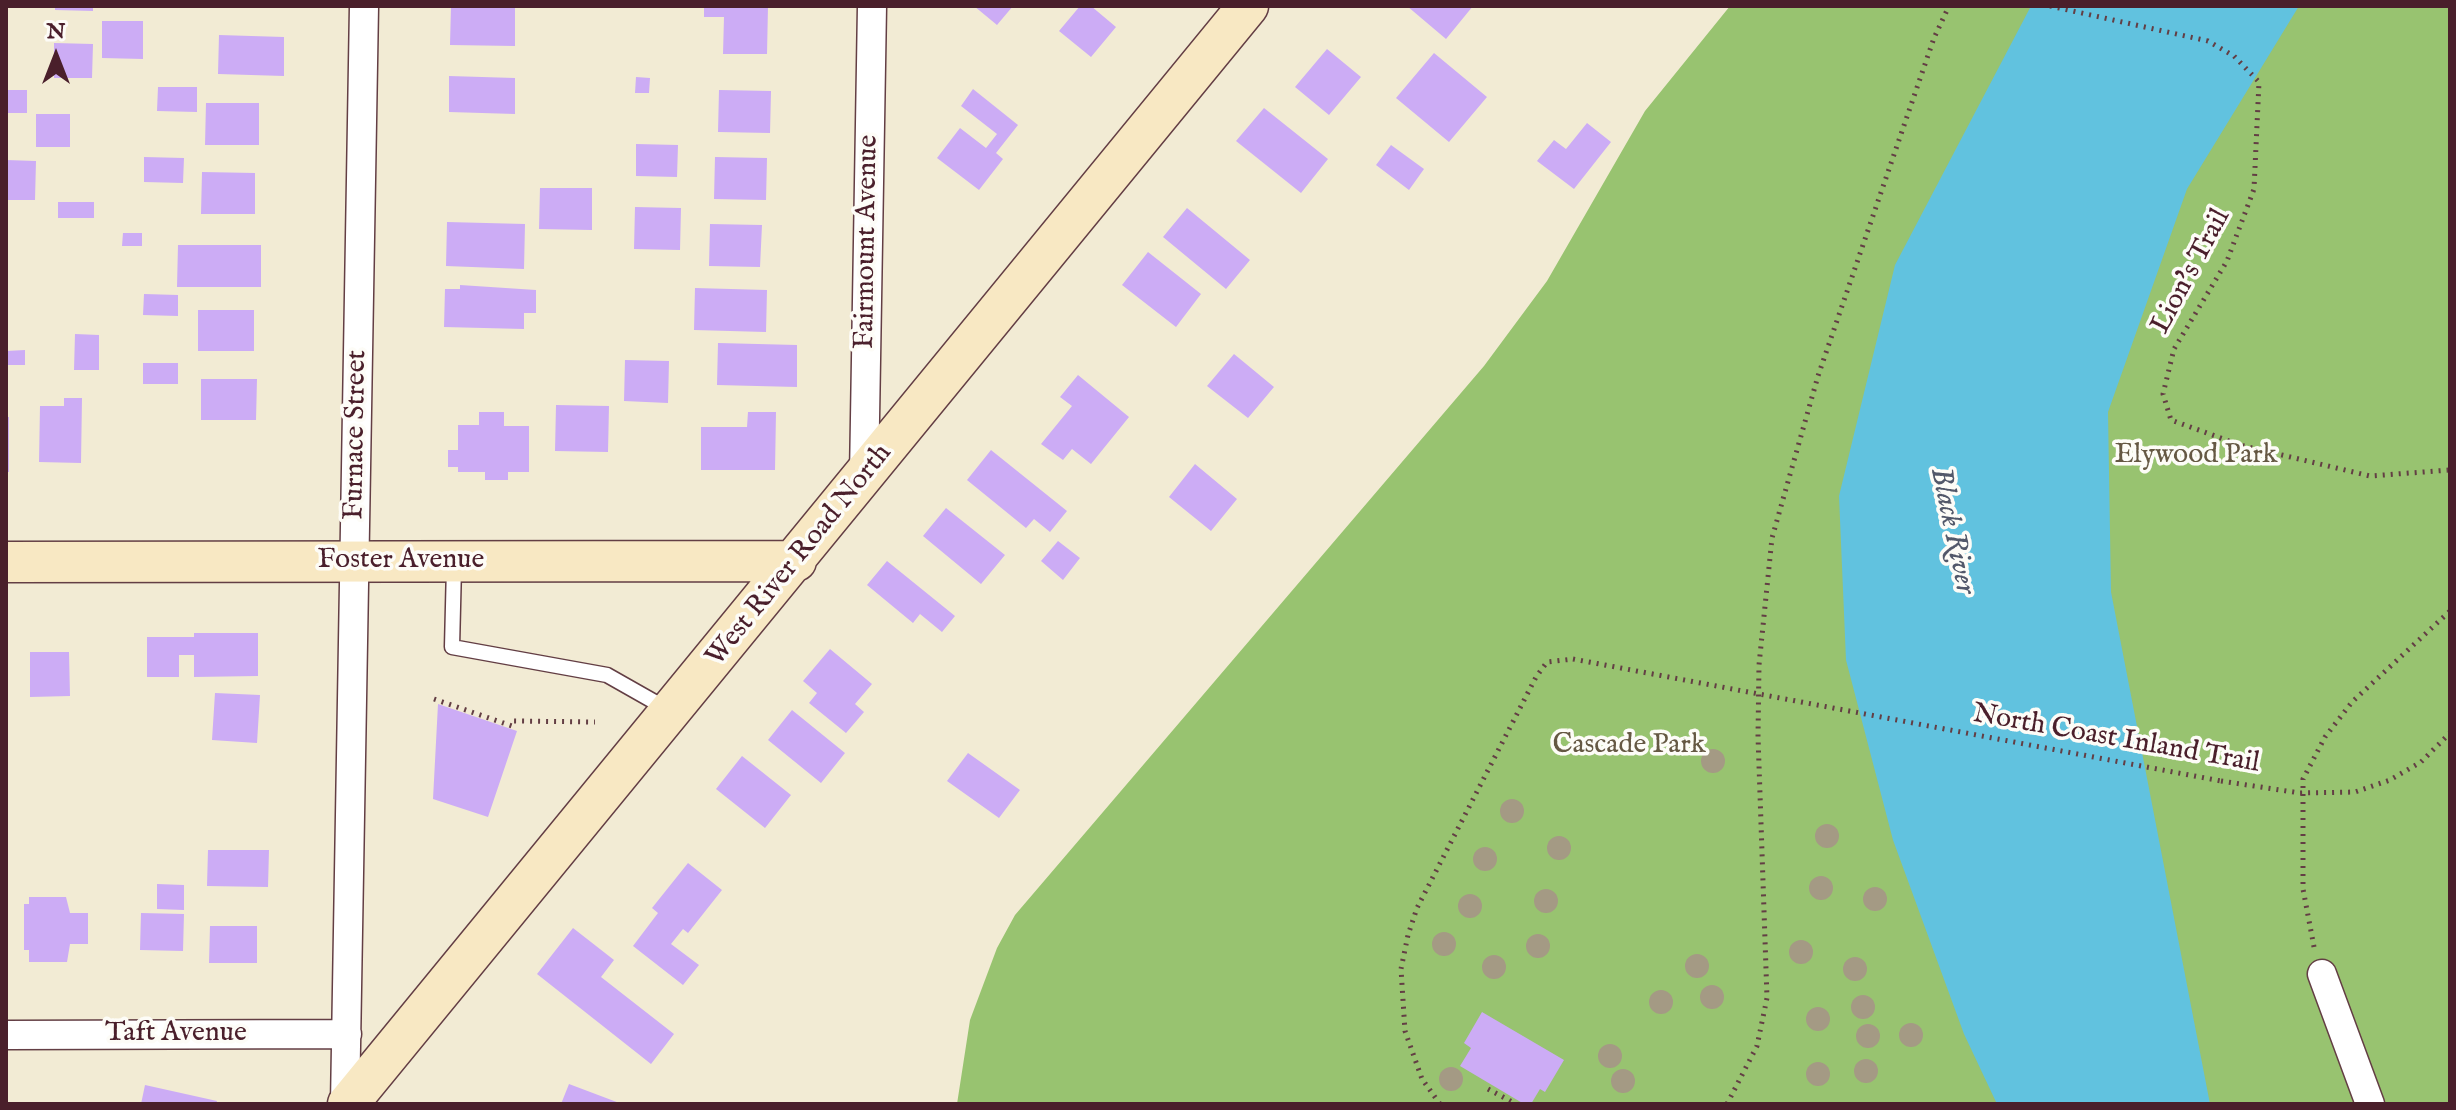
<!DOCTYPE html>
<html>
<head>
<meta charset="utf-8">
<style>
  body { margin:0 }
  #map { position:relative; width:2456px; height:1110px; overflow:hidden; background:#f2ebd4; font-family:"IM FELL English",serif }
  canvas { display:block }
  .frame { position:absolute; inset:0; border:8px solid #4a1f2b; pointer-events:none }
  .north { position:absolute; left:16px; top:16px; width:80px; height:80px; -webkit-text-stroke:6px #fdfcf7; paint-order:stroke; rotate:0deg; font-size:22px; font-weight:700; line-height:32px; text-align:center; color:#4a1f2b }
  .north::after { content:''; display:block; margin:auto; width:28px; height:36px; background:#4a1f2b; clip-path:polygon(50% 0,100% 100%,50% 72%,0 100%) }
</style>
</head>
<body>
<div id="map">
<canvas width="2456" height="1110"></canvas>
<div class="frame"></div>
<div class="north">N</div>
</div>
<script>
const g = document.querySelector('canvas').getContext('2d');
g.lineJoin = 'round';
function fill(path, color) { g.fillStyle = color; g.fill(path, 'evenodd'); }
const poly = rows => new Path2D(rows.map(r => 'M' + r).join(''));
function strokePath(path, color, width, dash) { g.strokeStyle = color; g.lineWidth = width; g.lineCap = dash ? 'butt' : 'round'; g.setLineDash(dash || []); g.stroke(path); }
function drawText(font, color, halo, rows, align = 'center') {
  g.font = font + ' "IM FELL English",serif'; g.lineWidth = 7; g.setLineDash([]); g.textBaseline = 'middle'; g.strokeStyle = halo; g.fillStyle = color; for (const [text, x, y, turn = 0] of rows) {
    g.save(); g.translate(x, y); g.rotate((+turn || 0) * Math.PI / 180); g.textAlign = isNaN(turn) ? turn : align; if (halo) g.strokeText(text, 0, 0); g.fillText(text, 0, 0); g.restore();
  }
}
const green = poly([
  [1730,6,2450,6,2450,1104,957,1104,970,1020,997,948,1015,915,1484,366,1547,281,1645,111]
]);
const water = poly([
  [2031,6,2299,6,2187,189,2108,412,2111,592,2210,1104,1997,1104,1964,1034,1893,840,1846,660,1839,496,1895,265]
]);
const building = poly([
  [55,6,93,6,93,11,55,10],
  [451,6,515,7,515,46,450,45],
  [704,6,768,6,767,54,723,54,724,17,704,17],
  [974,6,1013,6,997,25],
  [1080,6,1091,6,1116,27,1091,57,1059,31],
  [1407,6,1473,6,1446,39],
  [102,21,143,21,143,59,102,58],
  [219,35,284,37,284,76,218,74],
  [54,43,93,44,92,78,54,78],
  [1327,49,1361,77,1329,115,1295,87],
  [1434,53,1487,97,1449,142,1396,98],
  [449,76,515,78,515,114,449,112],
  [636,77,650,78,649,93,635,93],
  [158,87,197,87,197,112,157,111],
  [973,89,1018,125,996,153,1003,159,979,190,937,158,960,128,986,148,997,134,961,106],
  [6,90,27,90,27,113,6,113],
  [719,90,771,91,770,133,718,132],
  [206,103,259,103,259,145,205,145],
  [1264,108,1328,159,1301,193,1236,141],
  [36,114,70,114,70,147,36,147],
  [1587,123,1611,142,1574,189,1537,161,1554,140,1566,149],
  [636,144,678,145,677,177,636,176],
  [1391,145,1424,169,1409,190,1376,165],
  [144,157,184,158,183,183,144,182],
  [715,157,767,158,766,200,714,199],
  [6,160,36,161,35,200,6,200],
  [202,172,255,173,255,214,201,214],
  [540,188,592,188,592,230,539,229],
  [58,202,94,202,94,218,58,218],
  [635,207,681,208,680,250,634,249],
  [1187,208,1250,260,1226,289,1163,237],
  [447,222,525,224,524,269,446,266],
  [710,224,762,225,760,267,709,266],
  [123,233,142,233,142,246,122,246],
  [178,245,261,245,261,287,177,287],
  [1148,252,1201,294,1176,327,1122,285],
  [460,285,536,290,536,313,524,313,524,329,444,327,445,289,460,289],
  [695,288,767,290,766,332,694,330],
  [144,294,178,295,178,316,143,315],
  [198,310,254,310,254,351,198,351],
  [75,334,99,335,99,370,74,370],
  [718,343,797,345,797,387,717,385],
  [25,350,25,365,6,365,6,351],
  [1234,354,1274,387,1248,418,1207,386],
  [625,360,669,361,668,403,624,401],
  [143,363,178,363,178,384,143,384],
  [1078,375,1129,417,1091,464,1072,449,1063,460,1041,444,1072,406,1060,397],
  [201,379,257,379,256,420,201,420],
  [64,398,82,398,81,463,39,462,40,406,64,406],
  [556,405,609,406,608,452,555,451],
  [479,412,504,412,504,426,529,426,529,472,508,472,508,480,485,480,485,472,458,472,458,467,448,467,448,450,458,450,458,425,479,425],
  [748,412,776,412,775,470,701,470,701,427,747,427],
  [6,417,9,417,9,472,6,472],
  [991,450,1067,511,1050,532,1034,519,1026,528,967,480],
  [1195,464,1237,499,1211,531,1169,497],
  [946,508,1005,555,981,584,923,536],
  [1058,541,1080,558,1063,580,1041,561],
  [887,561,955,616,942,632,920,614,913,623,867,585],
  [194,633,258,633,258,676,194,677,194,655,179,655,179,677,147,677,147,637,194,637],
  [830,649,872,684,855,704,864,712,846,733,809,703,817,693,803,681],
  [30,652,69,652,70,696,30,697],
  [215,693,260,695,257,743,212,740],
  [438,704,517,731,488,817,433,799],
  [792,710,845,753,821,783,768,740],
  [968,753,1020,790,999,818,947,781],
  [742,756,791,795,765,828,716,789],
  [208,850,269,850,268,887,207,886],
  [688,863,722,890,688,933,683,929,671,944,699,965,683,985,633,946,658,913,652,908],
  [157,884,184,885,184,910,157,909],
  [29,897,66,897,70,913,88,913,88,944,70,944,67,962,29,962,29,950,24,950,24,904,29,904],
  [141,913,184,914,183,951,140,950],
  [210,926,257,926,257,963,209,963],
  [573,928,614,960,601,977,674,1034,651,1064,537,974],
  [1482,1012,1564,1060,1545,1092,1540,1089,1531,1104,1524,1104,1460,1066,1471,1048,1464,1043],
  [569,1084,622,1104,561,1104],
  [145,1085,217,1101,216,1104,141,1104]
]);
const path = poly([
  [2050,6,2208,41,2234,56,2259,82,2254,189,2227,261,2174,349,2163,394,2171,420,2240,445,2370,476,2450,470],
  [434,699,512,726,514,721,595,722],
  [2221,781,2300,793,2355,792,2390,780,2421,762,2450,733],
  [2314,947,2303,889,2303,779,2325,737,2352,702,2450,611],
  [1488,1089,1516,1104],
  [1440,1104,1422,1079,1405,1031,1401,969,1408,935,1417,908,1536,677,1547,662,1573,659],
  [1727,1104,1757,1046,1767,998,1758,736,1759,665,1772,538,1818,376,1934,38,1949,6]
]);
const lane = poly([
  [454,566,452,647,607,675,667,709]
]);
const street = poly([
  [864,477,872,6],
  [2322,974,2370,1104],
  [6,1035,347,1034],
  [345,1104,364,6]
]);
const secondary = poly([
  [6,562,796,561],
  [348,1104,1248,6]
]);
const pathBridge = poly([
  [1573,659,2221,781]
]);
const trees = [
  [1713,761],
  [1512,811],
  [1827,836],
  [1559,848],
  [1485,859],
  [1821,888],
  [1875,899],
  [1546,901],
  [1470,906],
  [1444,944],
  [1538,946],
  [1801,952],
  [1697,966],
  [1494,967],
  [1855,969],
  [1712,997],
  [1661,1002],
  [1863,1007],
  [1818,1019],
  [1911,1035],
  [1868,1036],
  [1610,1056],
  [1866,1071],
  [1818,1074],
  [1451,1079],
  [1623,1081]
];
const streetNames = [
  ["Fairmount Avenue",868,242,-89],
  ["Lion's Trail",2192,272,-62],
  ["Furnace Street",357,435,-89],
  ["West River Road North",800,556,-51],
  ["Foster Avenue",401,561],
  ["North Coast Inland Trail",2116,740,10],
  ["Taft Avenue",176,1034]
];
const parkNames = [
  ["Elywood Park",2196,456],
  ["Cascade Park",1629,746]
];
const waterNames = [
  ["Black River",1951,531,78]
];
fill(green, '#98c370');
fill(water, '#61c2df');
fill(building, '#ccacf5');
strokePath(lane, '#633e44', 17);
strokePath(street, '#633e44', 31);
strokePath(secondary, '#633e44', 43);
strokePath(path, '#633e44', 5, [2, 6]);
strokePath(lane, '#fff', 14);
strokePath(street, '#fff', 28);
strokePath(secondary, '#f8e8c3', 40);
strokePath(pathBridge, '#633e44', 5, [2, 6]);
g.fillStyle = '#a49a84';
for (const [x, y] of trees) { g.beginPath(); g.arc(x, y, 12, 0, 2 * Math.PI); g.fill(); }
drawText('28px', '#4a1f2b', '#fdfcf7', streetNames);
drawText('28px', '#655843', '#fdfcf7', parkNames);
drawText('italic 30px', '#52586a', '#fdfcf7', waterNames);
</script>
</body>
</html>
